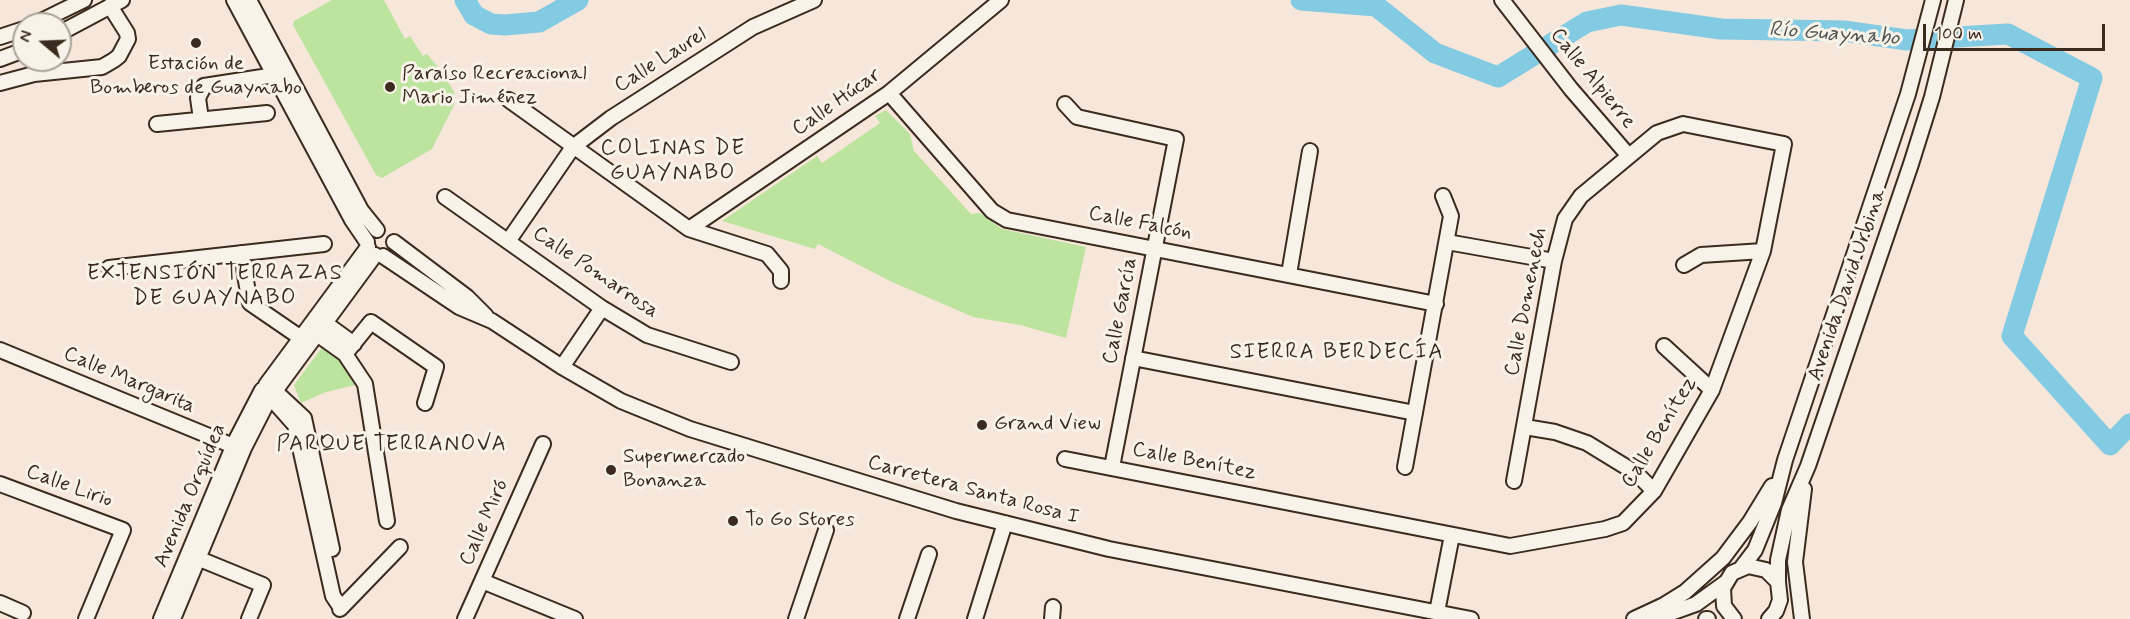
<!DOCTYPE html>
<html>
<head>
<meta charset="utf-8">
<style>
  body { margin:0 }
  #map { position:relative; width:2130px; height:619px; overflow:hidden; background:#f7e7da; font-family:Mynerve,sans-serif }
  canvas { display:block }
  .north { position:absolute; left:12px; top:12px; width:60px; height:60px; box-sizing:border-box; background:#f7f3e8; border:2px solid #aca397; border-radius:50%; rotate:289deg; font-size:16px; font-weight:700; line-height:24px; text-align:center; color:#3b2a1e }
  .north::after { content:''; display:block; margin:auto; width:21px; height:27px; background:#3b2a1e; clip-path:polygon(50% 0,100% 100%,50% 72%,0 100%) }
  .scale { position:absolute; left:1923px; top:24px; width:182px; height:27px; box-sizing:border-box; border:3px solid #3b2a1e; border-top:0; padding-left:8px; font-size:18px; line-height:21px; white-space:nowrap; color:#3b2a1e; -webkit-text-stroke:4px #f7f3e8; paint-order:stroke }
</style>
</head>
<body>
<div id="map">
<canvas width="2130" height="619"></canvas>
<div class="north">N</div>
<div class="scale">100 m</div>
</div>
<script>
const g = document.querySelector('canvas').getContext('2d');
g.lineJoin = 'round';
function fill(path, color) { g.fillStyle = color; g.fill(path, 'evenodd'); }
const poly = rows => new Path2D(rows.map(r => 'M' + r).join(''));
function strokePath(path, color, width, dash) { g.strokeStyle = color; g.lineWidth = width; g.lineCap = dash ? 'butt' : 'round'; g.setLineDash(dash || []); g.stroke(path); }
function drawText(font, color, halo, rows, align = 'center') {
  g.font = font + ' Mynerve,sans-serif'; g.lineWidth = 6; g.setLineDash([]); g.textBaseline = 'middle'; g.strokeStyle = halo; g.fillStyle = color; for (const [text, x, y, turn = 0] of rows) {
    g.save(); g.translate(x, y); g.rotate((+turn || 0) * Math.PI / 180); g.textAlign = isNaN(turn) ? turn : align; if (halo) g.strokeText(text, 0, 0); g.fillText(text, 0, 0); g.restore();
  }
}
const green = poly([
  [332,0,384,0,405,39,410,36,423,56,427,54,444,74,454,92,454,105,432,149,382,178,376,175,293,25,294,21],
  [886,110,910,134,914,151,971,214,980,213,1002,229,1086,247,1066,338,1020,325,973,317,892,282,818,244,815,249,722,221,817,156,822,163,880,123,875,116],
  [323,346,336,355,360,384,326,392,301,403,294,385]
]);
const river = poly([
  [465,0,474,15,491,24,505,25,539,22,578,0],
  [1301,0,1376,6,1435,53,1498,77,1587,22,1621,15,1721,29,1844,31,1907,40,2008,34,2092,78,2012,336,2110,445,2130,424]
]);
const minor = poly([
  [234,0,352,220,367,242],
  [249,0,361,210,377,230],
  [1502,0,1571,89,1628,155],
  [35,24,84,0],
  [60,33,122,0],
  [0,37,24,29],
  [0,59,24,50],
  [0,83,34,74,102,67,114,60,119,56,128,39,127,33,110,6],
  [889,93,992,211,1007,220,1436,304],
  [509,100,689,229,767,254,781,271,781,281],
  [1065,104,1077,117,1176,139,1112,467],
  [201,119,198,98,204,86,275,75],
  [157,124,267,113],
  [445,197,602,308,647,335,731,362],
  [689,229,889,93,1001,0],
  [509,240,573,147,611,118,753,27,814,0],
  [394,242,467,297,486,316],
  [1447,242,1554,261],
  [241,253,250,303,301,338],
  [383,256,459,307,492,321,562,367,621,401,690,429,956,511,1109,549,1471,619],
  [1684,265,1701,255,1763,251],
  [109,268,324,244],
  [1289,274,1310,151],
  [325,323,354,344],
  [317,334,345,354,365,384,387,521],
  [1664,346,1712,390],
  [0,350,243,450],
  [345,354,371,322,436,367,425,403],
  [1133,358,1415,413],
  [562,367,602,308],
  [266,385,368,247],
  [1525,427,1555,432,1587,443,1636,473,1654,491],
  [1065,459,1510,546,1605,529,1623,523,1654,491,1712,390,1763,251,1784,144,1683,124,1657,133,1581,196,1565,219,1554,261,1514,481],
  [1405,467,1451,216,1443,196],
  [0,484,123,530,86,619],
  [332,549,304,418,275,391,375,255],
  [190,555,263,585,249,619],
  [1742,567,1755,550,1774,503,1785,460,1908,94,1933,0],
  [482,581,575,619],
  [1778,582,1778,560,1789,510,1808,466,1911,164,1932,97,1956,0],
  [0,603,23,613],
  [340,609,400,547],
  [1437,612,1452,535],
  [161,619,235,442,262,390],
  [173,619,244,448,270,397,295,425,333,596,339,605],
  [465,619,543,444],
  [796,619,826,530],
  [907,619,929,554],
  [975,619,1005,523],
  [1052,619,1053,607],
  [1634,619,1664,605,1685,592,1723,558,1750,522,1772,486],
  [1654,619,1696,604,1725,583],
  [1706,619,1708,619],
  [1734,619,1724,606,1723,588,1732,573,1748,566,1766,570,1778,582,1780,600,1776,611,1769,619],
  [1802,619,1795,562,1804,489]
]);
const markers = [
  [196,43,6,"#3b2a1e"],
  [390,87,6,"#3b2a1e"],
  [982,425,6,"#3b2a1e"],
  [611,470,6,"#3b2a1e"],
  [733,521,6,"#3b2a1e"]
];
const streetNames = [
  ["Calle Laurel",661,61,-32],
  ["Calle Alpierre",1592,79,51],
  ["Calle Húcar",837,103,-35],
  ["Calle Falcón",1140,224,11],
  ["Calle Pomarrosa",595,273,34],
  ["Avenida David Urbina",1848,285,-71],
  ["Calle Domenech",1527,302,-79],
  ["Calle García",1121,311,-79],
  ["Calle Margarita",129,381,23],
  ["Calle Benítez",1660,433,-59],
  ["Calle Benítez",1194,462,11],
  ["Calle Lirio",69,487,20],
  ["Carretera Santa Rosa I",973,491,15],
  ["Avenida Orquídea",191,496,-67],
  ["Calle Miró",485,523,-66]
];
const poiNames = [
  ["Estación de",196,65,"center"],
  ["Bomberos de Guaynabo",196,89,"center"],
  ["Paraíso Recreacional",402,75],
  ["Mario Jiménez",402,99],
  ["Grand View",994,425],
  ["Supermercado",623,458],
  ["Bonanza",623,482],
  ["To Go Stores",745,521]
];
const waterNames = [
  ["Río Guaynabo",1834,35,4]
];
const neighbourhoodNames = [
  ["COLINAS DE",673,149],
  ["GUAYNABO",673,174],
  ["EXTENSIÓN TERRAZAS",215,274],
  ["DE GUAYNABO",215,299],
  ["SIERRA BERDECÍA",1337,353],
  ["PARQUE TERRANOVA",392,445]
];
fill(green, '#bde49f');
strokePath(river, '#83cae3', 21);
strokePath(minor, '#3b2a1e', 18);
strokePath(minor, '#f7f3e8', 14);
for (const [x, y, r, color] of markers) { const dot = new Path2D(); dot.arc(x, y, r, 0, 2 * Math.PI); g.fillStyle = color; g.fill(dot); strokePath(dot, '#f7f3e8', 2); }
drawText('21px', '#3b2a1e', '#f7f3e8', streetNames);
drawText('21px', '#3b2a1e', '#f7f3e8', poiNames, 'left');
drawText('italic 22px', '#4d524f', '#f7f3e8', waterNames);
g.letterSpacing = '1.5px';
drawText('22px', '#3b2a1e', '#f7f3e8', neighbourhoodNames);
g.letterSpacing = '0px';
</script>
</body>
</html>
